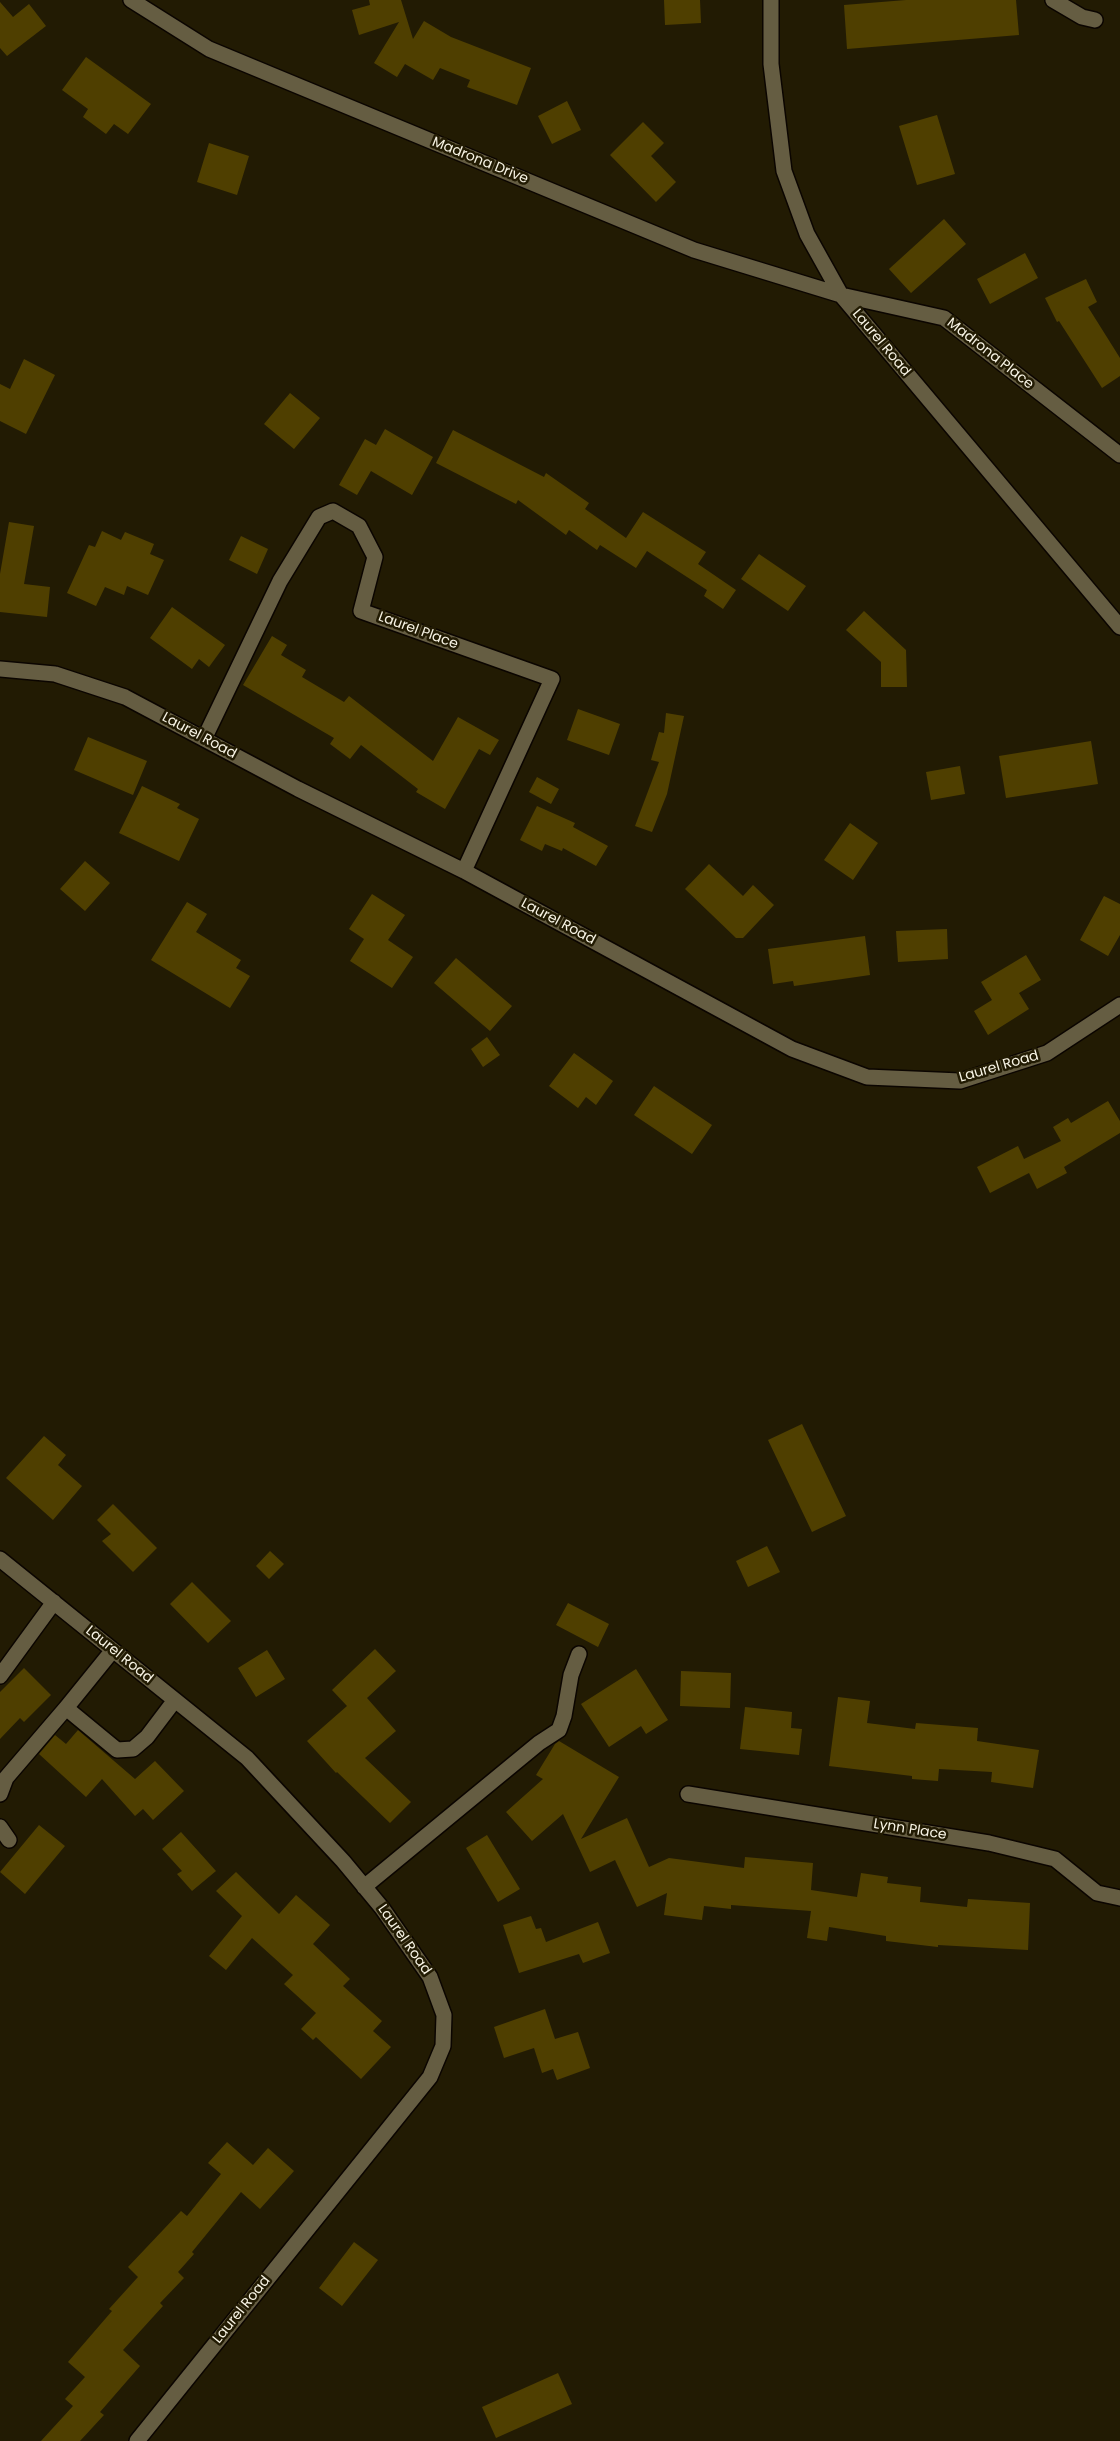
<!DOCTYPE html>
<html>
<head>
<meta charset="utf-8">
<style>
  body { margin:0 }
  canvas { display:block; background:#221b03 }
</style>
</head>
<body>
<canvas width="1120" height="2441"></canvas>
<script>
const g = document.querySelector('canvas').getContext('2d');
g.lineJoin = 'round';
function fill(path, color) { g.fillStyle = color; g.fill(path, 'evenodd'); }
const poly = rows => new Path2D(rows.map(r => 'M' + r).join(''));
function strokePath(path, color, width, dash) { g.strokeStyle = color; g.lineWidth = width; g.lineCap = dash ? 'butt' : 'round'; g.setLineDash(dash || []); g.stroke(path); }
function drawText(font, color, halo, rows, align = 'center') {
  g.font = font + ' Poppins,sans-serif'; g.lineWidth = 5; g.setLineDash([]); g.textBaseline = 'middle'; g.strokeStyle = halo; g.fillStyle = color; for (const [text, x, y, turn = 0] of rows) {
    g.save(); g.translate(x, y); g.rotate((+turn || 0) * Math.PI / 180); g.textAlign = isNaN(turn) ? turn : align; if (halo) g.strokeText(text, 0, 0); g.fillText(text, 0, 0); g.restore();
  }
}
const building = poly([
  [369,0,401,0,413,39,424,21,451,37,531,68,517,105,467,87,470,80,440,68,433,80,405,64,397,77,374,63,399,22,359,35,352,10,370,5],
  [664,0,700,0,701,23,665,25],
  [906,0,1016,0,1019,35,847,49,844,5],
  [0,2,13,17,29,4,46,26,7,56,0,48],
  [86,57,151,104,128,134,114,124,106,134,83,117,88,109,62,90],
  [567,101,581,130,552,144,538,116],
  [937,115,955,174,917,185,899,126],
  [643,122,664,143,651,156,676,182,656,202,610,155],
  [209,143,249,156,237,195,197,182],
  [944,219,966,244,911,293,889,269],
  [1025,253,1038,278,990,304,977,279],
  [1086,279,1097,302,1088,307,1120,358,1120,376,1102,388,1059,321,1057,322,1045,298],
  [24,359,55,375,26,434,0,421,0,384,10,389],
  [290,393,320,418,294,449,264,424],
  [385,429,433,457,412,495,371,471,357,495,339,485,365,439,376,445],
  [453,430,544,477,546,473,589,503,585,509,626,538,643,512,706,552,698,564,736,590,723,609,704,596,707,590,647,551,636,568,600,545,597,550,569,530,566,535,518,500,516,504,436,463],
  [9,522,34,526,24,584,50,587,47,617,0,612,0,574],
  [102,531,121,540,125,532,154,544,150,554,164,560,148,595,127,586,124,595,105,587,96,606,67,593,89,545,95,547],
  [241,536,268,549,257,574,229,560],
  [759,554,806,586,788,611,741,579],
  [172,607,225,645,209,667,199,659,192,669,150,638],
  [864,611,906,650,907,687,881,687,881,662,846,630],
  [272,636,287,645,281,655,306,670,302,677,344,702,349,696,433,761,458,717,499,740,490,755,479,749,445,809,416,792,418,789,361,745,350,759,330,744,334,738,243,685],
  [578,709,620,724,609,755,567,740],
  [666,713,684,716,667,794,652,832,635,826,659,762,651,760,659,732,664,733],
  [88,737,147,761,133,795,74,770],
  [1091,741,1098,784,1006,798,999,756],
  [960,766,965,794,931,800,926,772],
  [537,777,559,789,551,804,529,792],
  [142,786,180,804,177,808,199,819,179,861,119,833],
  [537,806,575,823,573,827,608,846,596,866,563,848,562,851,545,844,542,851,520,840],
  [850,823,878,843,853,880,824,860],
  [85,861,110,883,85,911,60,889],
  [709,864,743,896,753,885,774,905,743,938,736,938,685,889],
  [372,894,405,915,388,940,413,957,392,988,350,961,364,939,349,929],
  [1104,896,1120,904,1120,935,1108,956,1080,940],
  [187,902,207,914,196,932,241,960,236,968,250,976,230,1008,151,960],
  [947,929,948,959,898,962,896,931],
  [865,936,870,975,794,986,793,981,773,984,768,949],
  [1026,955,1041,980,1019,993,1029,1009,988,1035,974,1011,992,1000,981,982],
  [456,958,512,1006,490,1031,434,983],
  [487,1037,500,1055,483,1067,471,1049],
  [574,1053,613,1081,596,1105,586,1097,578,1108,549,1086],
  [654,1086,712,1125,692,1154,634,1115],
  [1108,1101,1120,1121,1120,1133,1064,1167,1067,1173,1037,1189,1029,1173,990,1193,977,1167,1018,1146,1024,1159,1061,1141,1053,1127,1068,1118,1071,1123],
  [802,1424,846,1516,812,1532,768,1440],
  [44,1436,66,1455,58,1465,82,1486,53,1520,6,1478],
  [113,1504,157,1548,133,1572,102,1541,111,1534,97,1520],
  [767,1546,780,1572,748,1587,736,1561],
  [270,1551,284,1564,269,1579,256,1566],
  [192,1582,231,1621,208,1643,170,1604],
  [568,1603,609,1624,598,1647,556,1625],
  [375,1649,396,1671,367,1698,396,1731,365,1758,411,1802,390,1823,337,1772,336,1773,307,1741,347,1706,332,1690],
  [267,1650,285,1679,256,1697,238,1668],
  [24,1668,51,1695,24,1722,20,1718,0,1739,0,1692],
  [636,1669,668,1720,646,1734,641,1726,609,1747,581,1704],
  [681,1671,731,1673,730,1708,680,1706],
  [838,1697,870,1701,867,1723,915,1729,916,1723,978,1728,977,1741,1039,1750,1033,1788,991,1782,992,1772,939,1769,938,1781,912,1779,912,1776,829,1766],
  [745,1707,792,1712,791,1728,802,1729,799,1755,740,1749],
  [78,1730,135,1779,155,1761,184,1791,153,1820,143,1809,135,1816,102,1779,86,1797,39,1754,55,1735,66,1744],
  [559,1741,619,1777,581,1839,627,1818,649,1867,669,1858,744,1868,745,1857,813,1863,811,1890,857,1897,861,1873,888,1877,887,1883,921,1887,920,1902,967,1907,968,1899,1030,1903,1028,1950,938,1945,938,1947,886,1941,886,1936,829,1927,827,1941,807,1938,811,1911,731,1905,731,1909,704,1906,702,1920,664,1915,667,1893,637,1907,615,1860,590,1872,563,1814,532,1841,506,1812,543,1779,536,1775,555,1744],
  [39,1825,65,1846,25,1894,0,1872],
  [181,1832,216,1871,192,1891,177,1874,182,1871,162,1849],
  [487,1835,520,1889,498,1902,466,1848],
  [236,1872,279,1914,296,1895,330,1925,313,1944,350,1979,343,1986,382,2021,373,2031,391,2047,361,2079,316,2037,313,2040,301,2029,316,2013,284,1984,293,1975,252,1938,226,1970,209,1956,242,1916,216,1891],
  [531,1916,536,1929,541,1928,546,1942,598,1922,610,1953,583,1963,579,1954,519,1973,503,1925],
  [545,2009,555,2039,578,2032,590,2068,557,2080,553,2069,542,2073,534,2048,504,2058,494,2027],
  [227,2142,253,2165,268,2148,294,2171,260,2209,241,2192,192,2252,194,2254,178,2272,184,2278,160,2303,163,2306,123,2350,140,2366,100,2412,104,2415,80,2441,41,2441,73,2406,65,2399,85,2377,68,2362,112,2311,109,2309,138,2277,128,2267,181,2211,187,2216,221,2174,208,2163],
  [354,2242,378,2260,342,2306,319,2288],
  [558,2373,572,2404,496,2438,482,2407]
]);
const minor = poly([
  [131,0,209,49,694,250,841,295,944,318,1120,455],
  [771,0,771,64,784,171,807,234,841,295,1120,627],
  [1053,0,1082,17,1095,20],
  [0,669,55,674,125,697,298,789,464,871,792,1049,867,1077,960,1081,1047,1053,1120,1005],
  [204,739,280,581,319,517,333,511,359,526,375,557,361,611,552,679,464,871],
  [0,1559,247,1758,343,1861,382,1908,430,1977,444,2015,443,2046,430,2077,137,2441],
  [113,1650,66,1708,117,1750,133,1749,147,1737,175,1700],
  [0,1676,54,1602],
  [0,1794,6,1778,66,1708],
  [688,1794,989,1843,1055,1859,1097,1893,1120,1898],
  [0,1827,9,1840],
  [364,1887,539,1743,559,1730,564,1716,571,1675,579,1654]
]);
const streetNames = [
  ["Madrona Drive",480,161,22],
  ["Laurel Road",881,343,50],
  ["Madrona Place",990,354,38],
  ["Laurel Place",418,631,20],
  ["Laurel Road",199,736,28],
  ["Laurel Road",558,922,28],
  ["Laurel Road",999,1067,-16],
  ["Laurel Road",119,1655,39],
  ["Lynn Place",910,1830,9],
  ["Laurel Road",404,1940,55],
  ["Laurel Road",242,2310,-51]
];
fill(building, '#4f3f00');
strokePath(minor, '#0b0500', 18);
strokePath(minor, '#655d42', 15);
drawText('14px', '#f8f4e5', '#221b03', streetNames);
</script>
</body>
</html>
